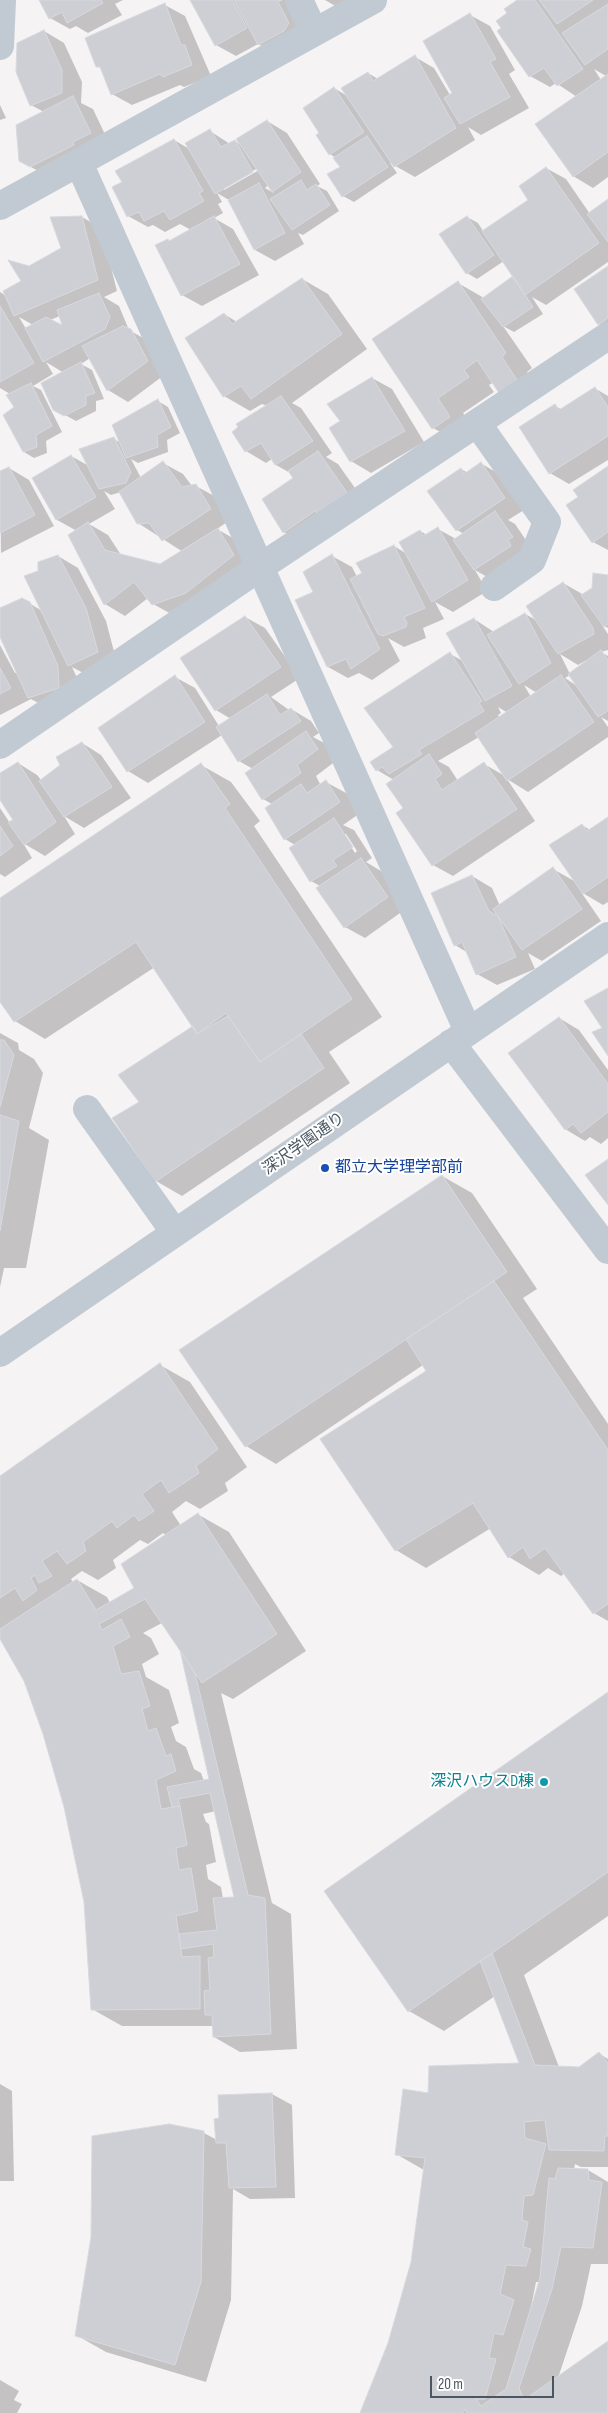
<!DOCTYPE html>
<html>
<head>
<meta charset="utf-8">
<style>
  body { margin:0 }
  #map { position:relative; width:608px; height:2413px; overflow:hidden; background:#f5f3f3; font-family:"Sofia Sans Condensed",sans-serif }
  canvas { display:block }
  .scale { position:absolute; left:430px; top:2376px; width:124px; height:22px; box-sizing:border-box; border:2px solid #4a5661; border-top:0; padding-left:6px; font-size:15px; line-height:18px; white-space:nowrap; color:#4a5661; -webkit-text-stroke:4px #fff; paint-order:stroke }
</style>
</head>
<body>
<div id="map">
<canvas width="608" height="2413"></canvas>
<div class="scale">20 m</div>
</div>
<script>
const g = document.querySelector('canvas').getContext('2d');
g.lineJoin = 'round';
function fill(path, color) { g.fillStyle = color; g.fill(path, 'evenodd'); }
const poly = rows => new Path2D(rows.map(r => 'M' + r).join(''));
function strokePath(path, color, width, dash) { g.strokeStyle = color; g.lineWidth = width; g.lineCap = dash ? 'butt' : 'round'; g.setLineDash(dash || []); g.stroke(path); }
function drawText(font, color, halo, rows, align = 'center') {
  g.font = font + ' "Sofia Sans Condensed","Noto Sans JP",sans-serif'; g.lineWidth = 4; g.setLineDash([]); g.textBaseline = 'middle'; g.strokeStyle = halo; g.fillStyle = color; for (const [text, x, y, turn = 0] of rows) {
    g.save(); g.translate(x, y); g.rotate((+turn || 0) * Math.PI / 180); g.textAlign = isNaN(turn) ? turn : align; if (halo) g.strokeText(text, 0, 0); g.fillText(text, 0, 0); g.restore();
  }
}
const shadow = poly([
  [41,0,123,0,115,4,122,15,88,33,76,26,70,29,50,18],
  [192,0,296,0,308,35,279,55,258,44,236,56,216,45],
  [325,0,367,0,344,11],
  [519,0,608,0,608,177,593,188,573,176,577,97,556,83,550,87,530,76,503,28,509,13],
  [594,69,606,76,601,80],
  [165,5,185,16,211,76,184,87,180,85,132,105,112,94,103,69,97,66],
  [470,15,490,26,515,70,509,74,529,108,481,135,468,127,475,140,415,177,390,163,397,173,354,202,343,196,342,167,336,158,330,154,321,134,334,88,349,97,368,73,378,79,415,57,434,68,450,95,454,93],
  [44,31,64,43,82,82,81,103,93,109,110,145,40,172,20,161,44,112,31,105],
  [0,105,6,118,0,120],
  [267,121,287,133,320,184,317,186,327,191,339,211,303,235,298,233,304,244,275,261,255,250,229,200,217,193,222,202,218,204,223,213,214,218,233,229,259,275,202,306,182,295,170,242,191,230,180,224,165,232,153,225,148,227,128,216,124,183,174,140,191,150,210,131,230,144,235,141,241,145],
  [258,168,259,170,224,190,224,187],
  [269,185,274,193,265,188],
  [546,168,566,179,590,214,608,201,608,262,546,305,532,297,543,314,514,332,503,326,532,368,527,372,543,395,494,382,489,385,494,392,463,413,476,432,460,443,433,428,374,340,458,283,484,298,514,277,504,261,477,279,467,273,441,234,467,217,478,223,483,231,530,200],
  [82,217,101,228,117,291,104,297,119,306,129,330,150,342,167,373,128,402,108,390,90,358,81,364,92,370,104,399,96,401,96,411,76,421,65,415,64,373,46,362,53,374,33,386,41,390,62,432,46,441,47,453,34,458,24,452,16,408,10,394,0,388,0,292,6,296,23,282,29,267,63,249],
  [60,316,64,327,50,320],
  [19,317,33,325,26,329],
  [608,267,608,329,599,324],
  [302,279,328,294,367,349,292,403,301,408,332,453,326,457,338,464,367,505,304,544,284,532,263,500,295,478,292,474,276,465,272,459,266,463,246,451,233,432,267,406,262,404,250,411,224,396,224,314,237,322],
  [372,378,392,389,424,442,371,473,351,461],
  [596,389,608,396,608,460,569,484,550,473,555,406,563,410],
  [158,401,168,407,180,433,167,440,168,452,138,463,131,459,141,478,163,463,183,474,192,486,196,486,216,497,230,520,217,529,238,541,253,566,173,615,153,604,148,598,125,616,105,604,69,536,77,531,57,520,33,478,71,456,89,466,113,439,122,443],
  [104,491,111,495,121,492,138,523,183,552,160,565,121,555,108,535,89,524,115,509],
  [482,464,501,475,524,510,508,520,515,524,532,549,494,581,475,570,487,591,453,612,435,602,444,619,423,628,426,638,404,647,388,638,400,661,372,680,359,673,348,678,328,667,297,601,314,593,332,556,352,567,357,577,363,574,394,546,407,554,420,531,427,535,438,529,456,539,464,534,457,530,461,469,468,473],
  [608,467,608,550,593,542,580,498],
  [9,468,29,480,54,526,1,553,0,473],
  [58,556,78,568,106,621,117,663,89,676,72,667,77,678,49,709,31,699,0,715,0,645,15,673,17,672,0,634,0,610,29,603,42,611,40,572],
  [608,576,608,628,602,625,608,634,608,650,601,652,608,656,608,721,601,717,608,727,608,737,528,792,507,779,535,821,453,876,433,865,405,809,394,780,377,770,395,748,450,654,463,661,474,619,494,632,525,614,538,621,563,583,584,595],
  [560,654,578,665,585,661,586,663,570,674],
  [570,675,577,686,565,678],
  [524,685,537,693,531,697],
  [498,707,508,713,500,718,498,715,501,713],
  [479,737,505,776,484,764,458,781,449,767,438,761],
  [245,617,265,628,300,678,271,697,289,710,291,709,311,721,319,733,313,737,326,744,337,760,316,776,321,786,326,782,346,793,359,814,343,825,354,830,372,858,366,862,381,871,407,908,365,938,345,927,320,886,311,881,295,845,285,839,267,808,272,804,263,799,253,769,239,761,222,735,148,783,128,771,175,677,195,688,219,726,231,719,216,710],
  [343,834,346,834,357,851,355,853],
  [82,743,101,755,131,798,84,828,64,816,75,834,45,856,23,843,32,858,5,877,0,874,0,808,10,823,14,820,0,798,0,774,18,763,37,775,42,781,62,766],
  [201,765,231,782,260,821,254,826,382,1017,329,1052,350,1083,182,1196,156,1181,141,1103,197,1030,155,967,45,1039,15,1021,0,1000,0,899],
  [608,818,608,902,603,905,581,892,601,921,542,961,528,953,535,969,497,985,477,974,468,953,455,945,472,876,492,888,500,906,553,869,576,882,582,825,590,830],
  [559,1018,579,1030,608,1070,608,1138,601,1144,590,1137,585,1141,565,1129],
  [0,1033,18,1043,19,1050,34,1059,43,1073,29,1128,49,1140,26,1268,4,1268,0,1287],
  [442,1176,472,1193,537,1289,523,1298,608,1424,608,1621,594,1613,565,1573,561,1576,548,1568,539,1575,509,1557,491,1528,426,1568,396,1550,322,1439,427,1371,423,1365,276,1464,246,1446],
  [160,1365,190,1382,247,1467,225,1483,228,1491,200,1509,186,1501,172,1512,181,1526,199,1515,229,1532,306,1651,233,1699,221,1693,272,1903,291,1914,297,2049,240,2052,214,2037,214,2026,122,2026,92,2009,85,1902,65,1807,45,1733,25,1681,0,1637,0,1477],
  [163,1533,167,1536,135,1589,110,1603,107,1597,77,1580,73,1582,71,1579,82,1571,98,1580,116,1568,113,1560,140,1540,148,1544],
  [162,1623,181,1651,210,1780,204,1781,201,1773,194,1769,186,1747,176,1741,171,1727,179,1723,169,1690,146,1677,142,1664,159,1654,151,1638,143,1633],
  [216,1811,236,1898,223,1899,221,1887,208,1879,206,1865,216,1862,209,1824,206,1822,203,1814],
  [608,1694,608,1916,524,1975,559,2067,579,2068,600,2054,608,2059,608,2167,581,2167,575,2164,574,2170,588,2170,608,2182,608,2264,591,2264,582,2306,558,2378,608,2343,608,2413,362,2413,389,2343,412,2263,424,2170,396,2154,429,2095,520,2064,495,1996,444,2031,409,2011],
  [536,2282,540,2282,533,2308,531,2307],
  [0,2084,12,2091,14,2181,0,2181],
  [272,2094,292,2105,295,2198,250,2199,233,2189,231,2300,206,2382,106,2352,76,2335,204,2133,217,2140,220,2119,219,2097],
  [0,2380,19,2391,14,2400,22,2404,17,2413,0,2413]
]);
const building = poly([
  [39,0,101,0,103,3,67,23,62,12,49,19,39,0],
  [190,0,232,0,247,28,215,46,190,0],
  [234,0,282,0,278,2,289,23,284,31,258,45,234,0],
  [517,0,535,0,583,69,557,86,544,68,529,77,497,31,501,28,496,21,507,13,504,9,517,0],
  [539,0,593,0,557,24,539,0],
  [165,3,181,45,185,45,192,65,163,77,160,74,111,95,100,67,96,67,85,38,165,3],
  [608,4,608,49,585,65,562,33,608,4],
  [470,13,496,59,490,62,510,97,460,124,444,98,452,93,423,41,470,13],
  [44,30,62,70,62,93,30,106,16,72,17,43,44,30],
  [415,55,456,128,394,167,341,88,368,72,373,81,415,55],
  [608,74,608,152,573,177,535,124,608,74],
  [334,87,364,132,329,155,316,135,319,133,303,108,334,87],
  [73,96,91,133,73,142,74,145,30,167,19,161,16,125,73,96],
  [267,120,301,172,272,192,236,139,267,120],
  [210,129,221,147,235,140,253,172,215,194,185,143,210,129],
  [367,136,388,167,342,197,327,174,340,167,333,158,367,136],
  [174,139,203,191,199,193,204,201,170,220,164,211,144,221,139,212,127,217,112,187,122,182,115,171,174,139],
  [546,167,599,243,525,295,482,231,528,200,519,186,546,167],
  [301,180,307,190,316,184,330,205,292,230,270,199,301,180],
  [259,183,285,233,254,250,228,200,259,183],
  [608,199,608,242,587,214,608,199],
  [82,216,98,280,14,316,3,291,21,281,8,260,29,266,61,248,50,217,82,216],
  [214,216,240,264,181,296,155,245,168,239,169,241,214,216],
  [467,216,494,255,466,274,439,234,467,216],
  [608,266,608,318,598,325,574,289,608,266],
  [513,276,533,307,503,327,481,299,513,276],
  [302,278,342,334,251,399,241,386,223,397,185,338,224,313,232,324,302,278],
  [458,281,506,353,502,357,517,380,499,393,477,360,464,370,469,377,438,398,450,417,432,429,372,339,458,281],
  [99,293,110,317,105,329,43,362,25,328,46,317,62,325,57,310,99,293],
  [0,306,34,363,0,382,0,306],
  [123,326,131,329,148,361,107,391,82,346,123,326],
  [81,362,95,393,86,396,86,405,64,416,53,410,41,383,81,362],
  [372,377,405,431,350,462,329,428,340,421,327,404,372,377],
  [31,383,52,426,36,435,37,447,23,452,3,415,14,407,6,395,31,383],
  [595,387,608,407,608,436,549,474,519,427,555,404,559,410,595,387],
  [281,396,313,441,275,465,261,443,245,452,232,432,238,427,236,424,281,396],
  [158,399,171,427,157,435,158,447,126,458,112,425,158,399],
  [114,437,131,472,126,483,99,489,79,449,114,437],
  [318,451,348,494,318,514,315,511,283,533,262,499,293,478,288,471,318,451],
  [71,455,96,497,56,520,32,478,71,455],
  [163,461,182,487,196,484,211,509,162,541,149,523,137,524,119,492,163,461],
  [481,462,505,498,456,531,427,491,461,468,464,474,481,462],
  [608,466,608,532,592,543,566,505,578,497,573,490,608,466],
  [9,467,35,515,0,533,0,471,9,467],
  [495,511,513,537,508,540,511,546,474,570,453,540,495,511],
  [88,522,105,550,160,564,218,528,234,555,186,593,152,605,134,582,104,605,68,535,88,522],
  [438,527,468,580,432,602,399,542,420,530,423,536,438,527],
  [394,545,425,608,404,617,407,623,406,627,383,636,378,634,350,579,362,573,356,563,394,545],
  [332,554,380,649,351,669,346,659,327,667,295,600,313,592,303,572,332,554],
  [58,555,86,608,98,652,68,666,24,576,38,571,38,562,58,555],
  [593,573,608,575,608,624,604,627,581,595,592,588,593,573],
  [563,582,593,628,594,634,558,654,526,606,563,582],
  [22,598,30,602,58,666,59,688,28,698,0,637,0,608,22,598],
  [525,613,551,663,519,684,487,635,525,613],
  [245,616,281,667,215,711,180,658,245,616],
  [474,618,512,686,485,701,446,633,474,618],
  [601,650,608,660,608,711,598,717,568,674,601,650],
  [450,652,482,701,479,703,484,711,419,750,422,754,389,774,382,767,376,771,370,762,393,747,364,708,450,652],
  [0,668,11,688,0,694,0,668],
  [175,675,205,722,127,772,98,728,175,675],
  [561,675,594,722,507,781,475,733,561,675],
  [267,694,280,715,291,708,301,721,238,762,216,727,267,694],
  [306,731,318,749,297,765,301,773,262,800,245,773,306,731],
  [82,742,112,787,64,817,39,781,60,765,56,757,82,742],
  [429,754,442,774,435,779,442,790,484,762,517,809,432,866,396,813,403,808,386,784,429,754],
  [18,762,56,822,24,845,8,822,13,820,0,800,0,773,18,762],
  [201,763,230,804,225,808,352,999,260,1062,226,1013,197,1034,136,942,14,1022,0,1002,0,898,201,763],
  [326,780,340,802,284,840,265,808,301,784,307,793,326,780],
  [608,817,608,877,583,894,549,845,582,824,587,831,608,817],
  [334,818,353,847,333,860,337,866,310,882,289,848,334,818],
  [0,826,13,846,0,856,0,826],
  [361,858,388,897,344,928,316,888,361,858],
  [553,867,582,909,522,950,493,909,553,867],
  [472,875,489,911,498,916,516,957,476,975,462,942,454,946,431,893,472,875],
  [608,988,608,1056,592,1032,602,1028,584,1001,608,988],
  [228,1016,260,1062,301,1034,324,1068,155,1182,112,1118,139,1102,118,1075,193,1026,197,1034,228,1016],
  [559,1017,608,1084,608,1112,581,1133,573,1124,565,1130,508,1053,559,1017],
  [0,1040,4,1040,14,1055,0,1107,0,1040],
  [0,1115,19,1121,0,1231,0,1115],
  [608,1159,608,1205,585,1175,608,1159],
  [442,1175,507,1272,245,1447,179,1350,442,1175],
  [494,1281,608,1450,608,1604,593,1614,545,1548,530,1559,523,1547,508,1558,473,1503,395,1551,320,1439,426,1371,406,1339,494,1281],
  [160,1363,218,1449,196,1466,199,1473,169,1493,161,1480,142,1494,154,1511,139,1521,134,1515,117,1528,112,1521,83,1542,86,1551,67,1564,57,1551,42,1561,52,1576,39,1583,35,1575,31,1578,37,1590,23,1601,15,1588,0,1598,0,1476,160,1363],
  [198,1513,277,1634,202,1683,145,1599,99,1624,102,1630,121,1619,130,1637,113,1646,121,1674,139,1671,150,1706,142,1709,148,1731,156,1728,166,1756,171,1754,176,1771,156,1780,161,1809,180,1806,187,1845,176,1848,179,1870,191,1868,198,1911,176,1916,182,1957,200,1956,200,2009,91,2010,84,1902,64,1807,43,1734,24,1681,0,1639,0,1629,77,1579,96,1610,134,1588,121,1564,198,1513],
  [180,1650,195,1673,248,1895,265,1898,271,2034,213,2037,212,2015,205,2015,204,1991,210,1990,208,1958,214,1957,213,1944,181,1949,179,1934,217,1930,213,1898,234,1897,210,1793,178,1799,180,1806,172,1807,167,1787,209,1779,180,1650],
  [608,1692,608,1872,408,2012,324,1891,608,1692],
  [492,1953,535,2065,579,2067,599,2052,608,2063,608,2136,605,2136,604,2151,549,2150,545,2120,524,2122,525,2138,546,2144,533,2195,524,2196,522,2220,528,2222,523,2247,531,2249,526,2266,506,2265,500,2294,514,2300,503,2335,494,2333,489,2358,496,2359,485,2399,476,2399,481,2406,506,2389,540,2278,549,2178,555,2179,558,2168,588,2169,589,2180,602,2182,593,2248,561,2247,552,2289,519,2388,524,2400,608,2341,608,2413,467,2413,465,2409,463,2413,360,2413,388,2343,411,2262,425,2158,395,2155,403,2089,428,2093,429,2066,519,2063,480,1961,492,1953],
  [272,2093,276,2187,229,2188,226,2143,216,2143,214,2119,219,2118,218,2095,272,2093],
  [169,2124,204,2131,201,2282,175,2365,75,2336,91,2237,92,2136,169,2124]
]);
const minor = poly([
  [299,0,314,32],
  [0,46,2,0],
  [79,163,468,1031],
  [0,206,373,0],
  [477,423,547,522,532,560,494,587],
  [0,745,259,568,608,336],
  [451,1043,608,1250],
  [87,1109,175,1233],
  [0,1353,608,936]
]);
const markers = [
  [325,1168,5,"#1a4fb4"],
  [544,1782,5,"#0f9aa8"]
];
const streetNames = [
  ["深沢学園通り",304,1144,-35]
];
const transitNames = [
  ["都立大学理学部前",335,1168]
];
const cultureNames = [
  ["深沢ハウスD棟",534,1782]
];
fill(shadow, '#0003');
fill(building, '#cdcfd5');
strokePath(building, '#d7d9de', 1);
strokePath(minor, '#c1cad2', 28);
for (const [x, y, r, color] of markers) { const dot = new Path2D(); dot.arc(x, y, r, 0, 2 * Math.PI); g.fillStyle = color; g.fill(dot); strokePath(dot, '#fff', 2); }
drawText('16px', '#4a5661', '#fff', streetNames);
drawText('16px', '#164399', '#fff', transitNames, 'left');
drawText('16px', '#0d838f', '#fff', cultureNames, 'right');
</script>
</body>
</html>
